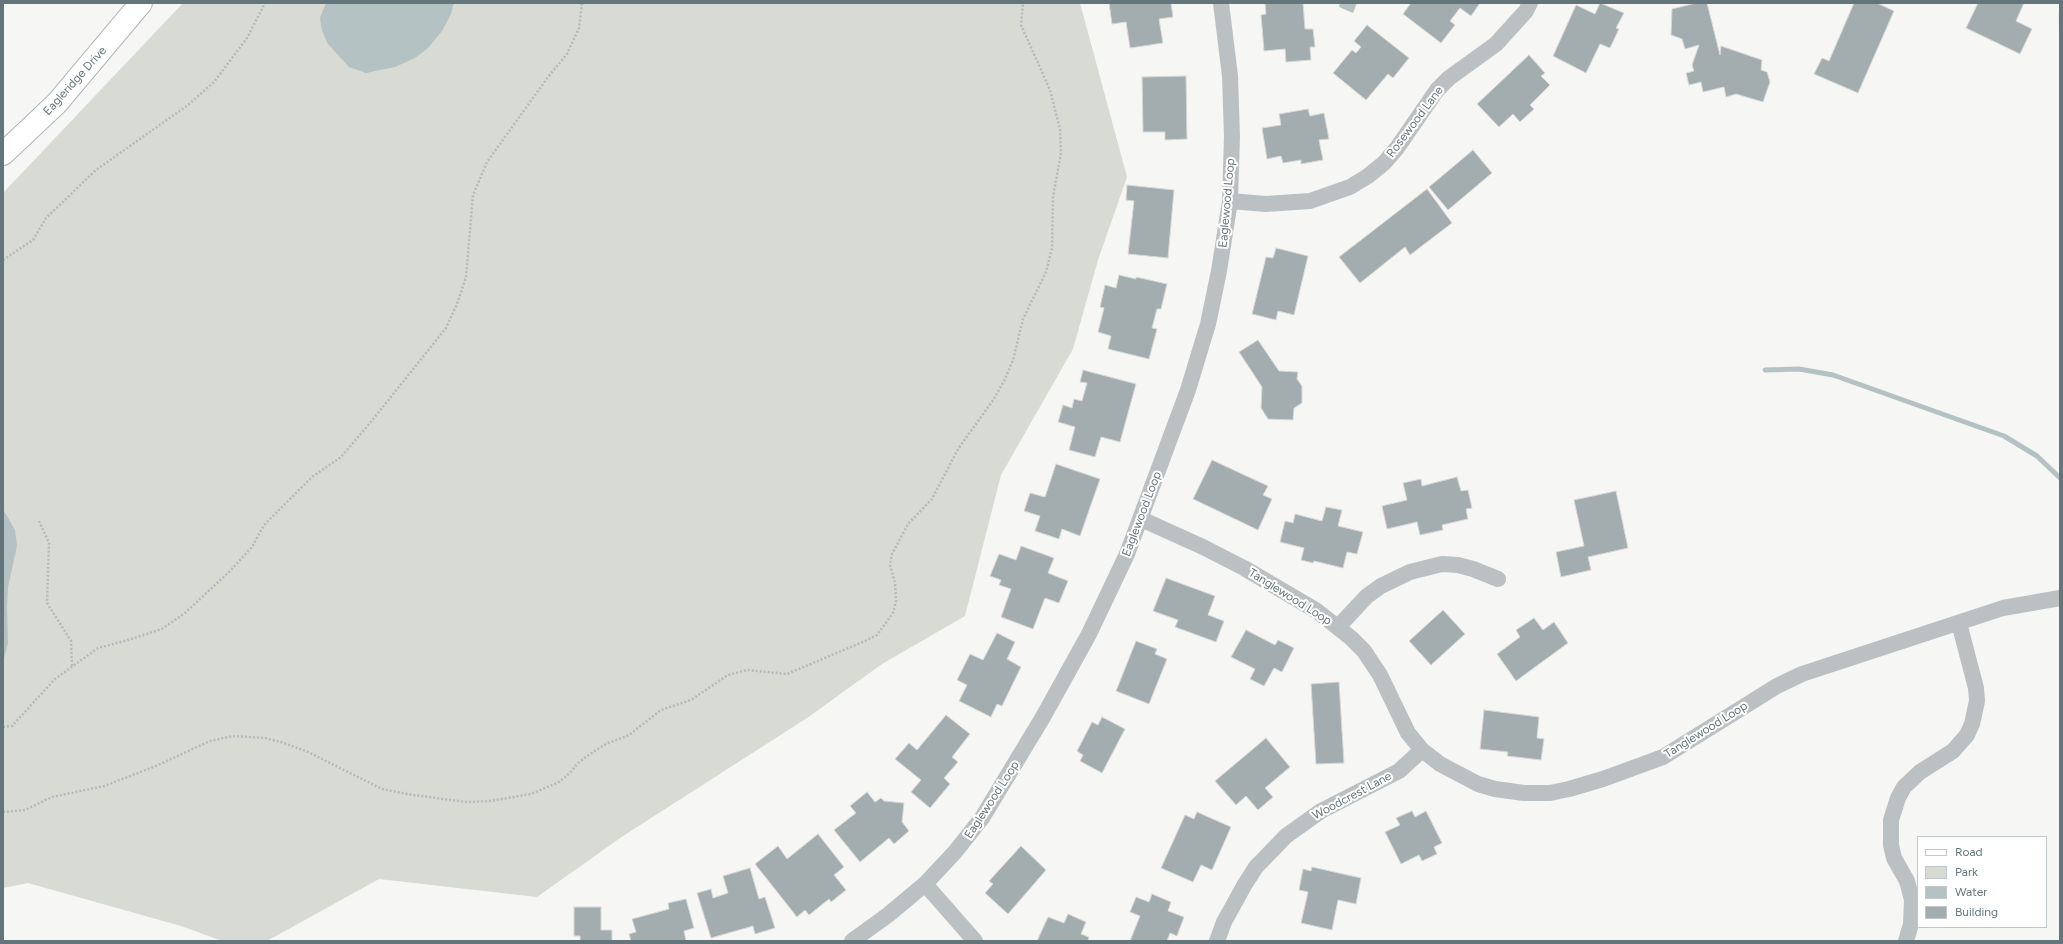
<!DOCTYPE html>
<html>
<head>
<meta charset="utf-8">
<style>
  body { margin:0 }
  #map { position:relative; width:2063px; height:944px; overflow:hidden; background:#f6f6f4; font-family:Figtree,sans-serif }
  canvas { display:block }
  .frame { position:absolute; inset:0; border:4px solid #64767c; pointer-events:none }
  .legend { position:absolute; left:1917px; top:836px; width:130px; height:92px; box-sizing:border-box; background:#fff; border:1px solid #c1c8cb; margin:0; padding:5px 7px; list-style:none; font-size:12px; color:#64767c }
  .legend li { display:flex; align-items:center; gap:8px; height:20px }
  .legend b { width:20px; border:1px solid #c1c8cb }
</style>
</head>
<body>
<div id="map">
<canvas width="2063" height="944"></canvas>
<div class="frame"></div>
<ul class="legend">
<li><b style="height:5px;background:#fff"></b>Road</li>
<li><b style="height:11px;background:#d7dbd3"></b>Park</li>
<li><b style="height:11px;background:#b4c2c4"></b>Water</li>
<li><b style="height:11px;background:#a3adb0"></b>Building</li>
</ul>
</div>
<script>
const g = document.querySelector('canvas').getContext('2d');
g.lineJoin = 'round';
function fill(path, color) { g.fillStyle = color; g.fill(path, 'evenodd'); }
const poly = rows => new Path2D(rows.map(r => 'M' + r).join(''));
function strokePath(path, color, width, dash) { g.strokeStyle = color; g.lineWidth = width; g.lineCap = dash ? 'butt' : 'round'; g.setLineDash(dash || []); g.stroke(path); }
function drawText(font, color, halo, rows, align = 'center') {
  g.font = font + ' Figtree,sans-serif'; g.lineWidth = 4; g.setLineDash([]); g.textBaseline = 'middle'; g.strokeStyle = halo; g.fillStyle = color; for (const [text, x, y, turn = 0] of rows) {
    g.save(); g.translate(x, y); g.rotate((+turn || 0) * Math.PI / 180); g.textAlign = isNaN(turn) ? turn : align; if (halo) g.strokeText(text, 0, 0); g.fillText(text, 0, 0); g.restore();
  }
}
const green = poly([
  [183,3,1080,3,1127,177,1098,260,1073,349,1001,475,965,616,882,664,807,718,623,836,537,897,379,879,267,941,222,941,181,926,28,883,3,888,3,193]
]);
const water = poly([
  [326,3,454,3,451,14,442,31,427,49,415,58,395,67,366,73,349,67,328,44,322,31,320,18],
  [1340,3,1357,3,1353,13,1339,7],
  [3,509,15,530,17,546,8,587,7,608,8,643,3,662]
]);
const stream = poly([
  [1765,370,1799,369,1833,375,2004,436,2037,456,2060,478]
]);
const building = poly([
  [1109,3,1171,3,1173,17,1159,19,1163,43,1130,48,1126,22,1112,24,1109,3],
  [1265,3,1303,3,1305,29,1313,29,1315,47,1310,47,1311,60,1286,62,1285,49,1264,51,1261,15,1266,14,1265,3],
  [1411,3,1480,3,1471,16,1460,8,1450,21,1455,25,1441,43,1403,14,1411,3],
  [1600,3,1624,13,1616,28,1619,29,1610,48,1600,44,1586,73,1553,56,1576,5,1595,14,1600,3],
  [1696,3,1707,3,1720,55,1721,46,1762,60,1761,70,1767,72,1770,82,1763,102,1736,94,1726,97,1724,87,1703,92,1701,82,1689,85,1686,73,1694,71,1692,65,1699,45,1685,49,1682,39,1671,35,1672,9,1696,3],
  [1854,3,1877,3,1894,11,1858,93,1814,74,1822,58,1829,61,1854,3],
  [1978,3,2024,3,2016,21,2032,29,2020,54,1966,28,1978,3],
  [2059,14,2060,14,2060,49,2059,14],
  [1367,25,1409,58,1393,78,1388,74,1366,100,1333,73,1352,50,1356,53,1361,47,1354,41,1367,25],
  [1529,55,1545,73,1541,76,1550,85,1530,105,1534,109,1520,122,1513,114,1499,127,1477,104,1529,55],
  [1186,76,1187,139,1165,140,1165,132,1143,132,1142,77,1186,76],
  [1308,109,1310,116,1324,113,1329,139,1319,140,1323,160,1301,164,1301,160,1283,163,1281,156,1267,159,1262,128,1281,125,1279,114,1308,109],
  [1473,150,1492,173,1448,210,1429,187,1473,150],
  [1127,185,1174,190,1168,258,1128,254,1134,201,1126,200,1127,185],
  [1427,189,1452,223,1410,255,1405,247,1360,283,1339,257,1427,189],
  [1276,248,1308,256,1294,315,1278,311,1276,320,1252,314,1266,257,1273,258,1276,248],
  [1119,275,1136,279,1136,277,1167,284,1161,309,1157,309,1152,328,1157,329,1149,359,1108,349,1111,336,1098,332,1104,308,1100,307,1105,285,1116,288,1119,275],
  [1258,340,1279,371,1298,372,1297,379,1302,386,1302,403,1294,408,1293,420,1268,419,1261,408,1262,387,1239,352,1258,340],
  [1083,370,1136,384,1120,442,1101,437,1095,457,1069,450,1075,427,1058,422,1063,405,1072,408,1074,399,1082,401,1087,383,1080,382,1083,370],
  [1212,460,1268,486,1263,495,1272,499,1258,530,1193,499,1212,460],
  [1056,464,1100,479,1080,536,1062,529,1059,539,1035,531,1040,516,1024,511,1030,493,1045,497,1056,464],
  [1457,477,1461,491,1468,490,1472,508,1466,509,1468,519,1442,525,1443,530,1420,535,1417,522,1387,529,1382,506,1407,500,1403,483,1421,479,1422,486,1457,477],
  [1616,491,1628,548,1588,557,1591,570,1561,577,1556,552,1584,546,1574,500,1616,491],
  [1326,507,1342,510,1338,526,1363,532,1357,554,1347,552,1343,568,1314,561,1313,563,1301,560,1304,548,1280,542,1285,521,1293,523,1295,514,1322,521,1326,507],
  [1021,546,1054,558,1048,573,1068,581,1059,603,1045,598,1033,629,1001,617,1011,589,999,585,1001,580,990,576,999,554,1016,560,1021,546],
  [1166,578,1215,596,1208,615,1224,621,1216,642,1175,627,1178,620,1153,611,1166,578],
  [1443,610,1465,634,1431,665,1409,641,1443,610],
  [1534,618,1543,630,1554,622,1568,643,1516,681,1497,654,1520,637,1516,630,1534,618],
  [1246,630,1275,645,1278,640,1294,648,1282,672,1274,668,1264,686,1250,679,1255,669,1231,657,1246,630],
  [997,633,1015,642,1007,659,1021,667,1002,706,997,704,991,717,959,701,967,685,957,680,970,654,983,660,997,633],
  [1136,641,1157,649,1155,654,1167,659,1149,704,1116,691,1136,641],
  [1339,682,1344,763,1316,764,1311,684,1339,682],
  [1484,710,1539,717,1537,738,1544,739,1541,760,1507,756,1508,752,1480,749,1484,710],
  [946,715,970,734,952,757,958,762,944,778,950,784,930,808,911,792,921,780,895,759,909,743,917,750,946,715],
  [1102,717,1125,729,1102,773,1080,761,1083,755,1077,751,1092,722,1098,725,1102,717],
  [1266,738,1290,767,1265,788,1273,797,1258,810,1246,796,1236,805,1215,781,1266,738],
  [867,792,875,802,881,798,884,801,904,803,902,822,909,831,894,844,889,838,860,862,834,830,856,813,850,806,867,792],
  [1412,811,1415,817,1426,811,1442,843,1434,847,1437,854,1422,861,1419,855,1401,864,1385,832,1400,825,1396,818,1412,811],
  [1197,812,1231,827,1212,870,1201,865,1193,882,1161,868,1185,815,1194,819,1197,812],
  [818,834,844,867,834,875,846,890,831,902,829,899,809,915,805,910,797,917,755,864,778,846,787,859,818,834],
  [1021,846,1046,870,1008,914,985,893,993,884,989,881,1021,846],
  [1312,867,1361,878,1356,904,1338,900,1332,930,1301,923,1308,892,1299,890,1303,869,1311,871,1312,867],
  [750,868,759,899,765,897,775,928,755,934,753,926,711,938,697,893,711,889,713,898,728,893,723,876,750,868],
  [1152,894,1171,902,1168,911,1184,917,1177,936,1170,933,1167,941,1130,941,1140,916,1130,912,1136,897,1149,902,1152,894],
  [686,899,694,928,684,931,686,941,631,941,629,934,636,932,632,919,669,909,668,903,686,899],
  [574,907,601,907,601,930,612,930,612,941,580,941,580,936,574,936,574,907],
  [1068,914,1086,922,1081,934,1089,937,1088,941,1037,941,1048,917,1064,923,1068,914]
]);
const path = poly([
  [3,260,33,240,46,218,96,170,188,105,214,82,247,38,265,3],
  [39,521,49,543,47,603,71,641,72,667],
  [3,727,12,726,55,679,98,648,128,640,162,629,185,613,230,571,252,547,264,525,312,477,341,457,370,423,446,328,457,304,466,277,473,195,487,162,548,77,567,54,579,28,582,3],
  [3,812,25,810,52,797,104,786,156,766,210,741,233,736,265,738,281,742,308,752,382,789,413,795,467,802,490,801,531,794,559,782,570,773,578,763,590,754,606,744,629,735,661,710,691,700,728,675,747,670,787,674,865,641,877,635,893,613,896,601,895,583,890,565,892,554,908,524,932,499,958,449,994,399,1005,379,1013,360,1023,319,1046,272,1052,248,1053,197,1061,153,1060,129,1050,90,1021,25,1023,3]
]);
const minor = poly([
  [1230,201,1266,204,1310,201,1350,187,1368,176,1384,163,1397,148,1437,90,1449,78,1496,44,1526,11,1530,3],
  [1141,519,1203,547,1244,568,1317,611,1351,638,1364,651,1380,675,1408,733,1422,750,1440,764,1478,784,1495,789,1524,793,1550,793,1569,789,1603,779,1663,757,1777,686,1802,674,2003,608,2060,598],
  [1338,627,1367,596,1381,586,1410,572,1442,564,1458,565,1473,569,1498,579],
  [925,884,975,941],
  [852,941,888,915,925,884,955,852,982,818,1043,717,1089,634,1127,554,1188,390,1208,324,1219,271,1230,201,1232,137,1230,76,1221,3],
  [1217,941,1224,922,1245,884,1256,867,1286,836,1321,811,1399,771,1422,750],
  [1906,941,1911,924,1912,900,1907,881,1894,858,1891,845,1891,820,1898,798,1904,787,1920,772,1953,751,1967,735,1972,724,1977,701,1976,688,1959,623]
]);
const secondary = poly([
  [3,154,57,103,141,3]
]);
const streetNames = [
  ["Eagleridge Drive",75,81,-48],
  ["Rosewood Lane",1415,122,-53],
  ["Eaglewood Loop",1227,203,-85],
  ["Eaglewood Loop",1142,514,-69],
  ["Tanglewood Loop",1290,597,32],
  ["Tanglewood Loop",1706,730,-32],
  ["Woodcrest Lane",1352,796,-28],
  ["Eaglewood Loop",992,800,-57]
];
fill(green, '#d7dbd3');
fill(water, '#b4c2c4');
strokePath(stream, '#b4c2c4', 5);
fill(building, '#a3adb0');
strokePath(building, '#d8d8d6', 1);
strokePath(secondary, '#b0b7ba', 24);
strokePath(path, '#b6babc', 2.5, [2, 2]);
strokePath(minor, '#bbc1c3', 16);
strokePath(secondary, '#fff', 22);
drawText('12px', '#64767c', '#fff', streetNames);
</script>
</body>
</html>
